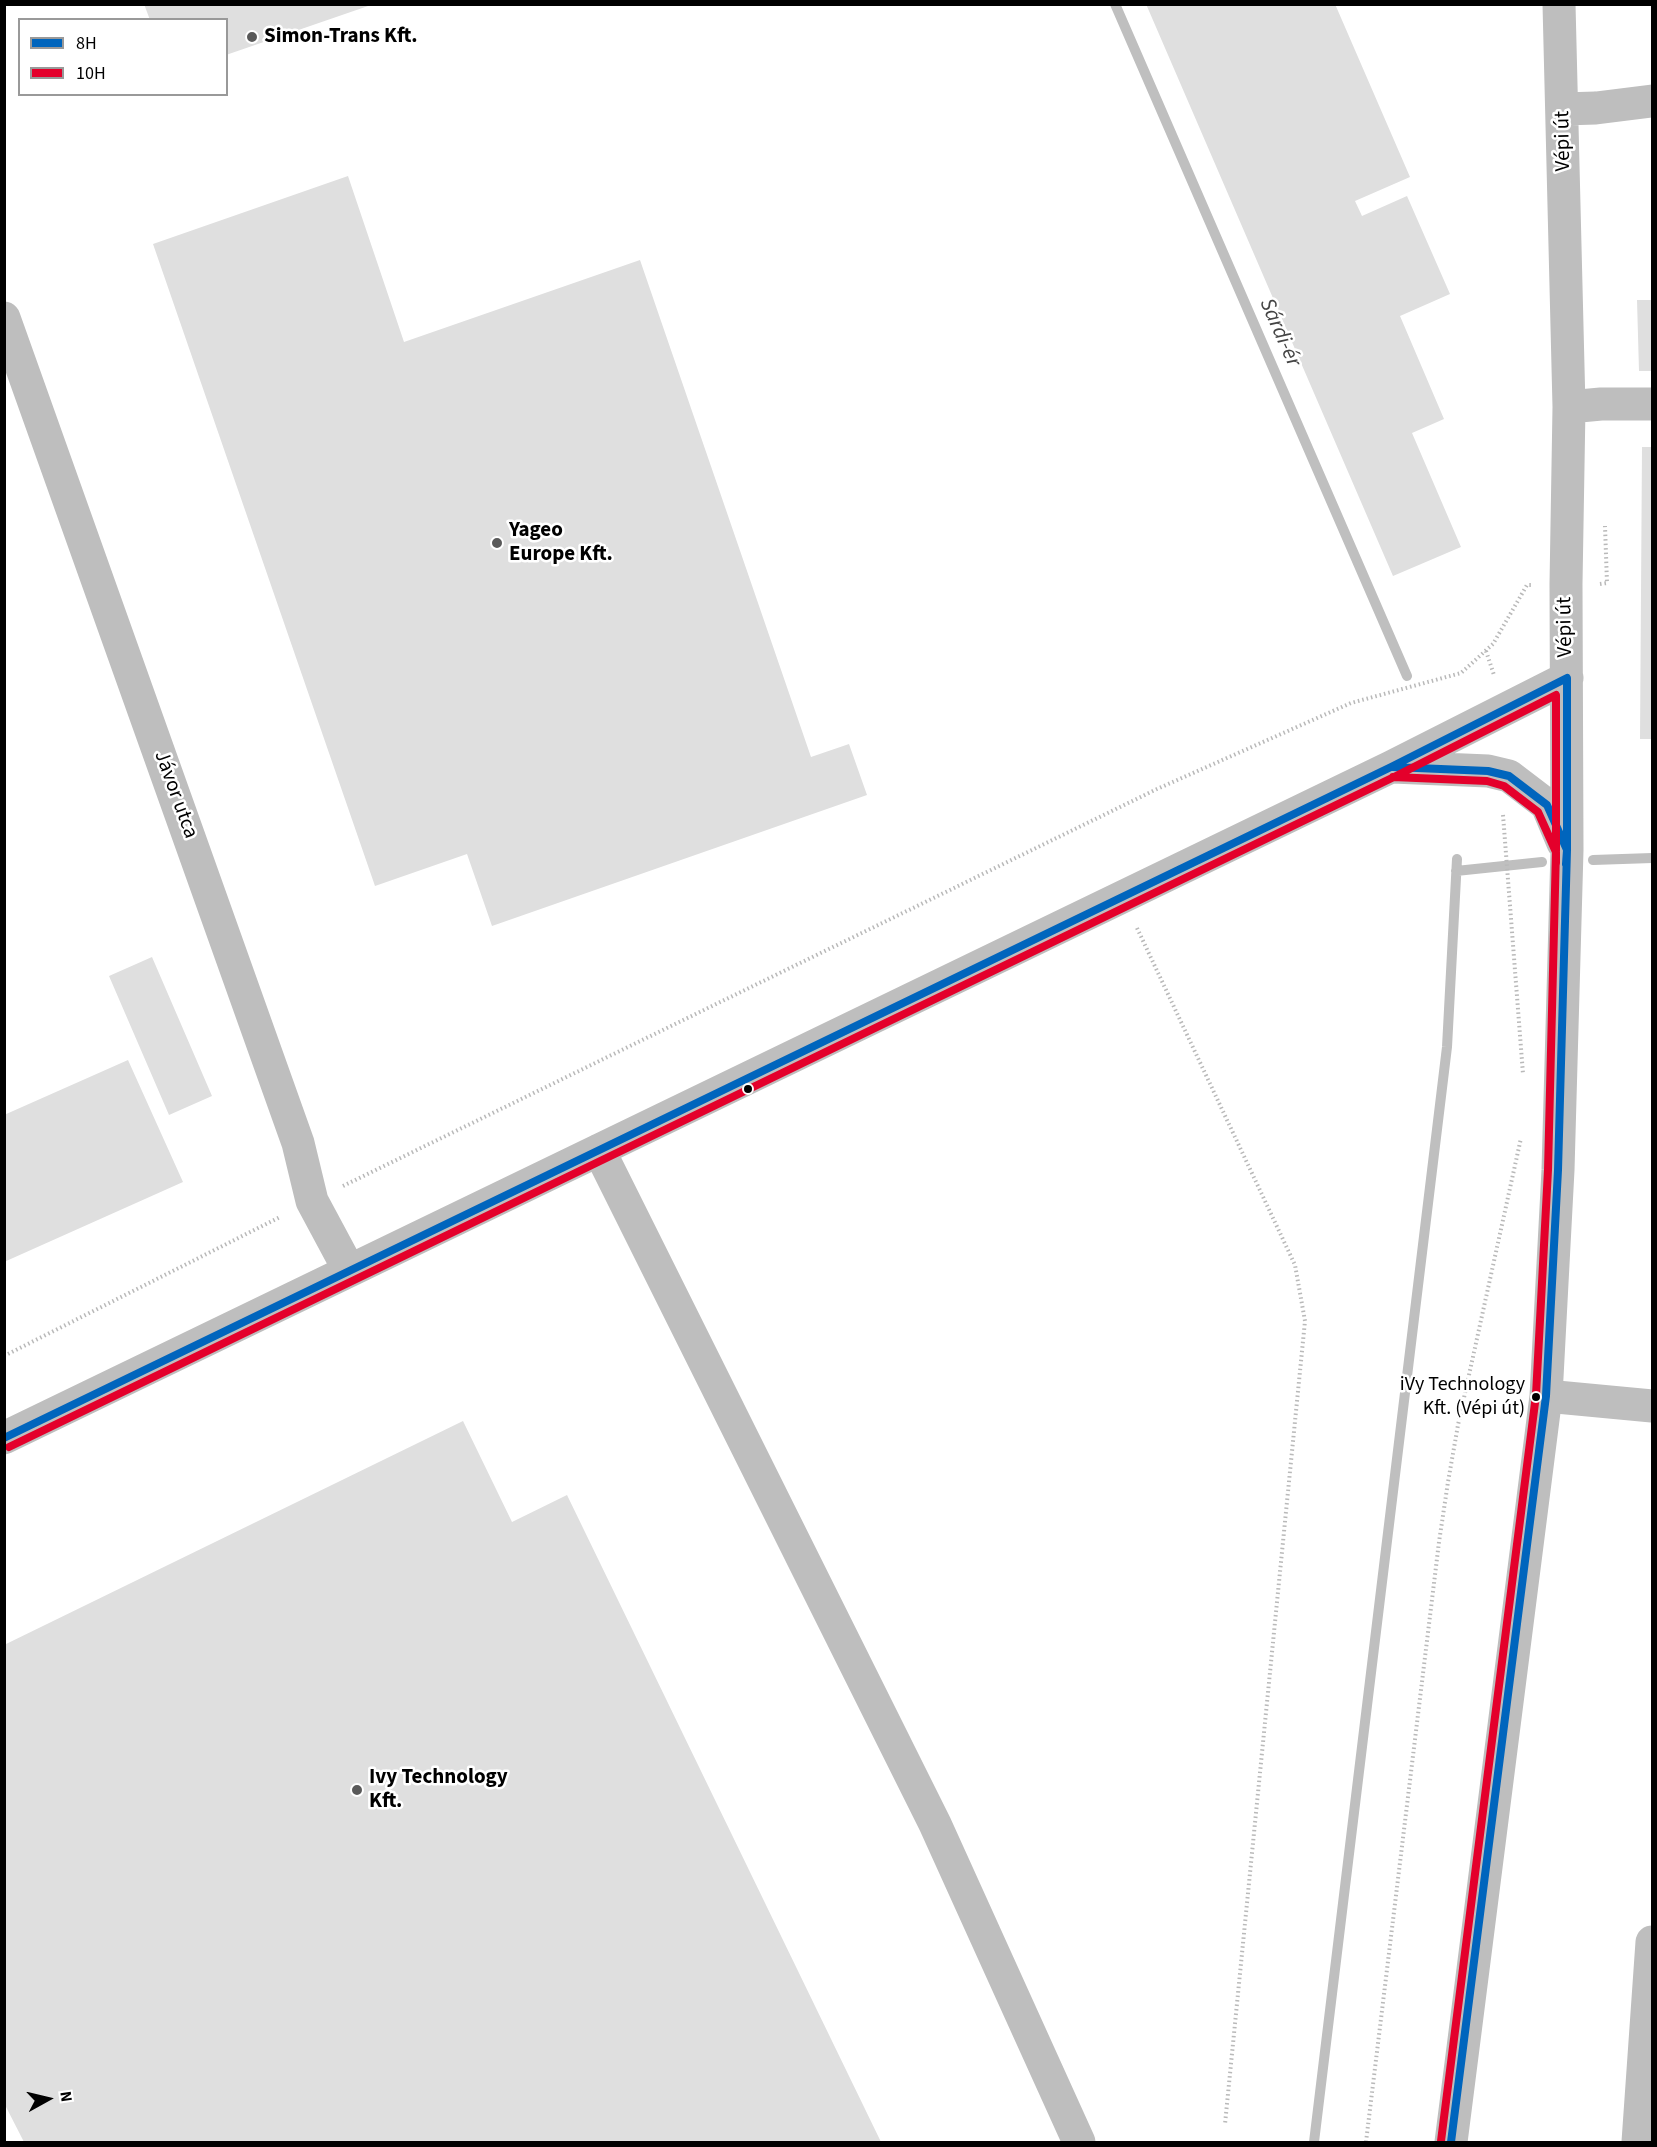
<!DOCTYPE html>
<html>
<head>
<meta charset="utf-8">
<style>
  body { margin:0 }
  #map { position:relative; width:1657px; height:2147px; overflow:hidden; background:#fff; font-family:"Source Sans 3",sans-serif }
  canvas { display:block }
  .frame { position:absolute; inset:0; border:6px solid #000; pointer-events:none }
  .legend { position:absolute; left:18px; top:18px; width:210px; height:78px; box-sizing:border-box; background:#fff; border:2px solid #999; margin:0; padding:8px 10px; list-style:none; font-size:18px; color:#000 }
  .legend li { display:flex; align-items:center; gap:12px; height:30px }
  .legend b { width:30px; border:2px solid #999 }
  .north { position:absolute; left:18px; top:2069px; width:60px; height:60px; -webkit-text-stroke:4px #fff; paint-order:stroke; rotate:82deg; font-size:16px; font-weight:700; line-height:24px; text-align:center; color:#000 }
  .north::after { content:''; display:block; margin:auto; width:21px; height:27px; background:#000; clip-path:polygon(50% 0,100% 100%,50% 72%,0 100%) }
</style>
</head>
<body>
<div id="map">
<canvas width="1657" height="2147"></canvas>
<div class="frame"></div>
<ul class="legend">
<li><b style="height:8px;background:#0065bd"></b>8H</li>
<li><b style="height:8px;background:#e4002b"></b>10H</li>
</ul>
<div class="north">N</div>
</div>
<script>
const g = document.querySelector('canvas').getContext('2d');
g.lineJoin = 'round';
const poly = rows => new Path2D(rows.map(r => 'M' + r).join(''));
function strokePath(path, color, width, dash) { g.strokeStyle = color; g.lineWidth = width; g.lineCap = dash ? 'butt' : 'round'; g.setLineDash(dash || []); g.stroke(path); }
function fill(path, color) { g.fillStyle = color; g.fill(path, 'evenodd'); }
function drawText(font, color, halo, rows, align = 'center') {
  g.font = font + ' "Source Sans 3",sans-serif'; g.lineWidth = 5; g.setLineDash([]); g.textBaseline = 'middle'; g.strokeStyle = halo; g.fillStyle = color; for (const [text, x, y, turn = 0] of rows) {
    g.save(); g.translate(x, y); g.rotate((+turn || 0) * Math.PI / 180); g.textAlign = isNaN(turn) ? turn : align; if (halo) g.strokeText(text, 0, 0); g.fillText(text, 0, 0); g.restore();
  }
}
const stream = poly([
  [1115,4,1407,676],
  [1593,860,1652,858],
  [1456,871,1542,862],
  [1314,2142,1447,1047,1457,859]
]);
const building = poly([
  [144,4,371,4,371,5,226,55,226,20,150,20],
  [1146,4,1335,4,1410,177,1355,201,1362,216,1407,196,1450,294,1400,316,1444,419,1412,433,1461,547,1393,576],
  [348,176,404,342,640,260,811,757,849,744,867,795,492,926,467,854,375,886,153,244],
  [1637,300,1652,300,1652,371,1639,371],
  [1642,447,1652,447,1652,739,1640,739],
  [152,957,212,1096,169,1115,109,976],
  [128,1060,183,1182,4,1262,4,1115],
  [463,1421,512,1522,567,1495,881,2142,24,2142,4,2103,4,1645]
]);
const path = poly([
  [1600,584,1607,583,1605,526],
  [1486,651,1494,675],
  [1503,815,1523,1074],
  [1137,928,1295,1265,1305,1321,1225,2124],
  [343,1186,1157,789,1351,703,1461,673,1493,644,1527,585,1532,585],
  [4,1356,280,1217],
  [1366,2142,1439,1542,1448,1482,1458,1425,1521,1138]
]);
const minor = poly([
  [1563,109,1596,108,1652,101],
  [4,318,298,1143,312,1201,349,1270],
  [1569,407,1601,404,1652,404],
  [1393,767,1488,771,1509,776,1547,805,1563,843],
  [599,1150,935,1824,1079,2142],
  [1546,1396,1652,1406],
  [4,1438,1391,767,1567,678],
  [1451,2142,1546,1396,1558,1170,1567,850,1566,584,1569,407,1559,4],
  [1638,2142,1652,1942]
]);
const bus1 = poly([
  [1393,767,1488,771,1509,776,1547,805,1567,850,1566,864],
  [4,1438,1391,767,1567,678,1567,850,1558,1170,1546,1396,1451,2142]
]);
const bus2 = poly([
  [1393,777,1487,781,1504,786,1538,812,1556,852,1556,863],
  [9,1447,1396,776,1556,695,1556,850,1548,1170,1536,1395,1441,2141]
]);
const markers = [
  [252,37,6,"#595959"],
  [497,543,6,"#595959"],
  [748,1089,5,"#000"],
  [1536,1397,5,"#000"],
  [357,1790,6,"#595959"]
];
const busNames = [
  ["iVy Technology",1525,1386],
  ["Kft. (Vépi út)",1525,1410]
];
const poiNames = [
  ["Simon-Trans Kft.",264,37],
  ["Yageo",509,531],
  ["Europe Kft.",509,555],
  ["Ivy Technology",369,1778],
  ["Kft.",369,1802]
];
const streetNames = [
  ["Vépi út",1564,141,-91],
  ["Vépi út",1566,627,-91],
  ["Jávor utca",175,795,70]
];
const waterNames = [
  ["Sárdi-ér",1279,333,66]
];
strokePath(stream, '#bfbfbf', 10);
fill(building, '#dfdfdf');
strokePath(path, '#b9b9b9', 4, [1.5, 3]);
strokePath(minor, '#bebebe', 33);
strokePath(bus1, '#0065bd', 8);
strokePath(bus2, '#e4002b', 8);
for (const [x, y, r, color] of markers) { const dot = new Path2D(); dot.arc(x, y, r, 0, 2 * Math.PI); g.fillStyle = color; g.fill(dot); strokePath(dot, '#fff', 2); }
drawText('20px', '#000', '#fff', busNames, 'right');
drawText('bold 21px', '#000', '#fff', poiNames, 'left');
drawText('21px', '#000', '#fff', streetNames);
drawText('italic 22px', '#444', '#fff', waterNames);
</script>
</body>
</html>
